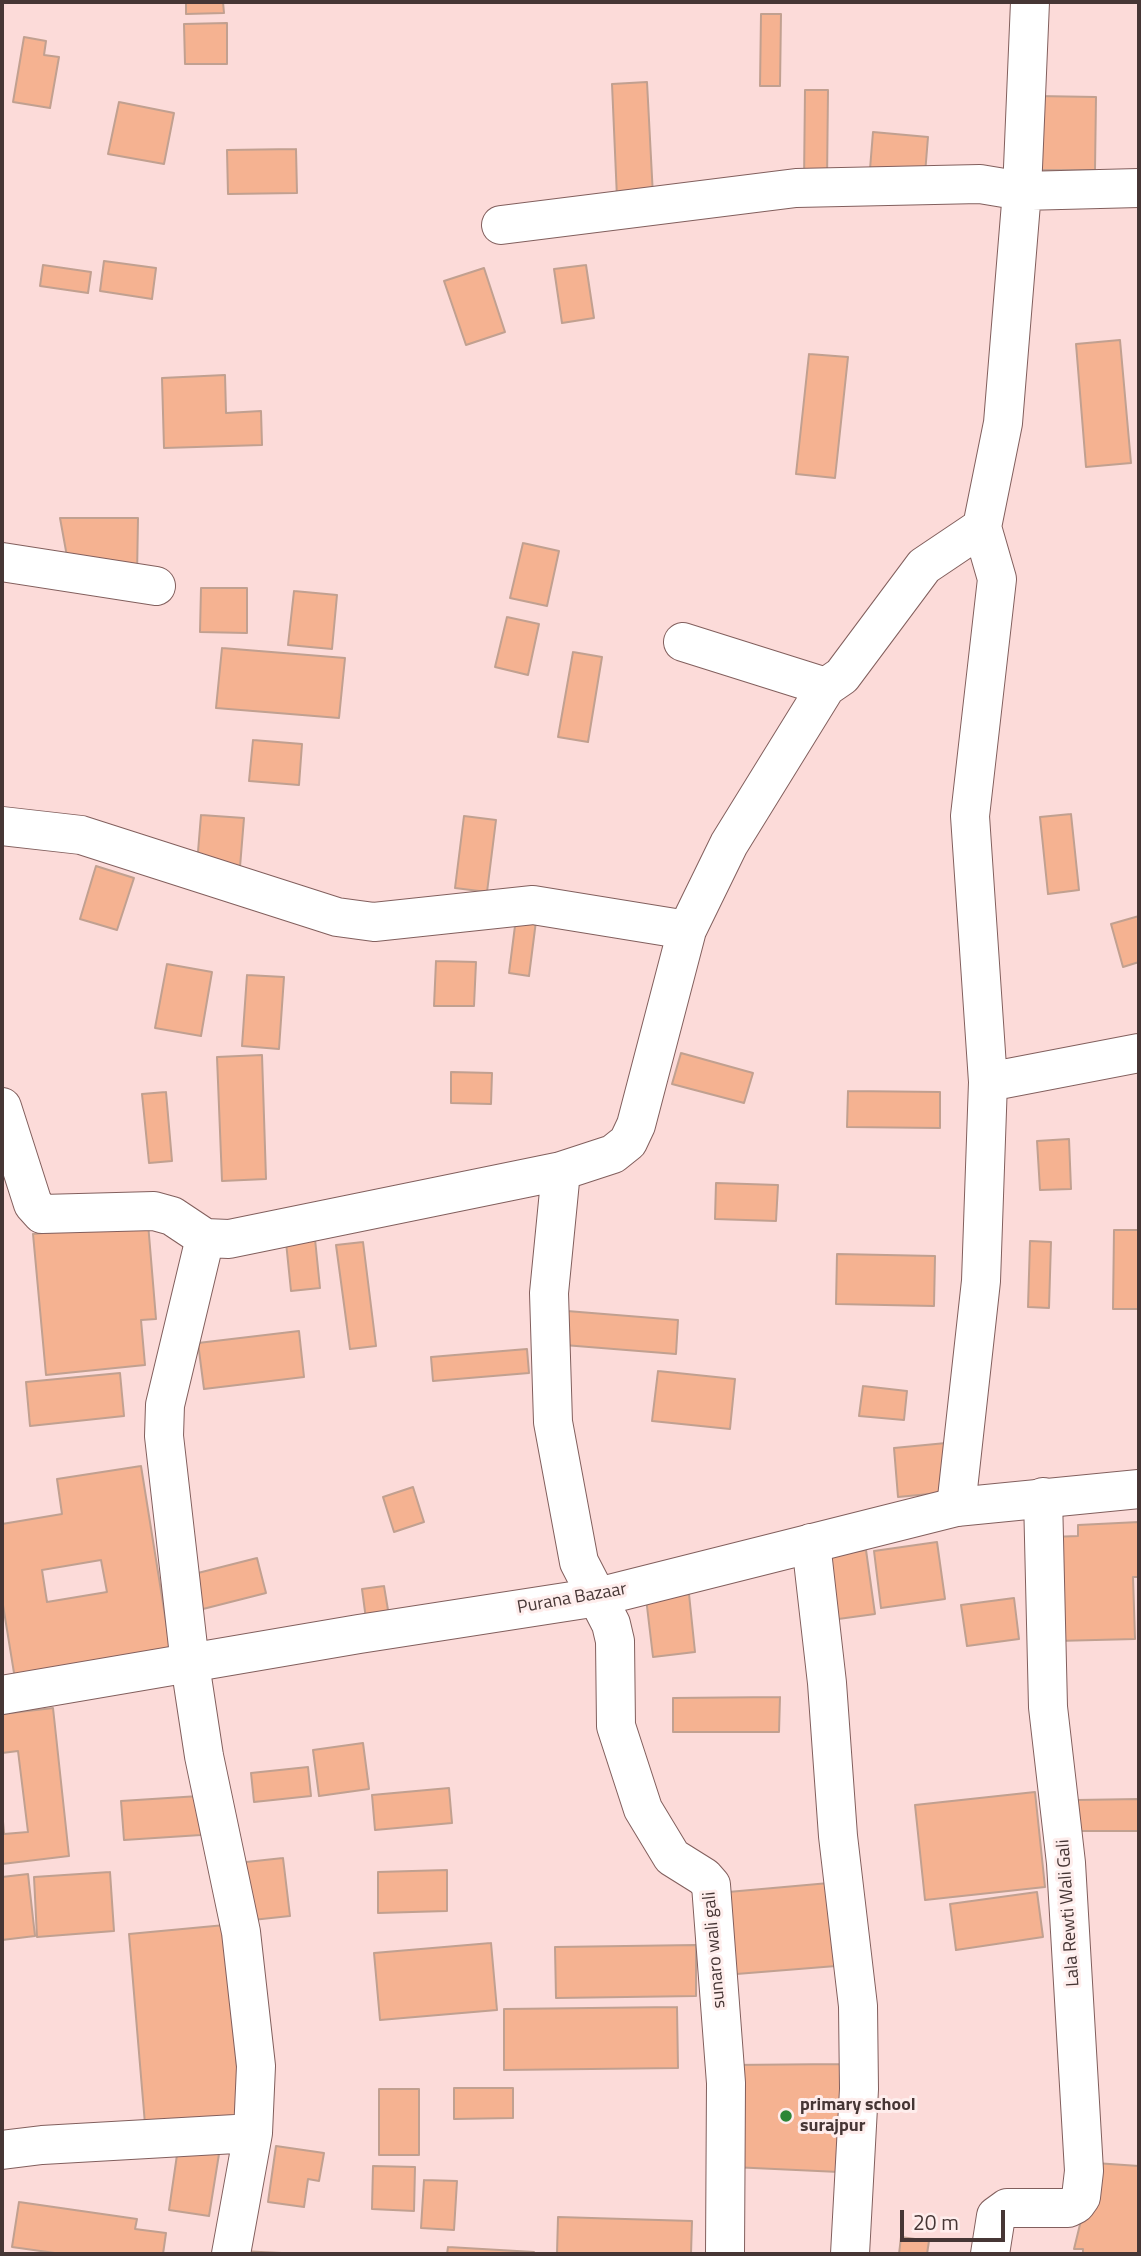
<!DOCTYPE html>
<html>
<head>
<meta charset="utf-8">
<style>
  body { margin:0 }
  #map { position:relative; width:1141px; height:2256px; overflow:hidden; background:#fcdbd9; font-family:"Titillium Web",sans-serif }
  canvas { display:block }
  .frame { position:absolute; inset:0; border:4px solid #463635; pointer-events:none }
  .scale { position:absolute; left:900px; top:2210px; width:105px; height:32px; box-sizing:border-box; border:4px solid #463635; border-top:0; padding-left:9px; font-size:21px; line-height:24px; white-space:nowrap; color:#463635; -webkit-text-stroke:5px #feedec; paint-order:stroke }
</style>
</head>
<body>
<div id="map">
<canvas width="1141" height="2256"></canvas>
<div class="frame"></div>
<div class="scale">20 m</div>
</div>
<script>
const g = document.querySelector('canvas').getContext('2d');
g.lineJoin = 'round';
function fill(path, color) { g.fillStyle = color; g.fill(path, 'evenodd'); }
const poly = rows => new Path2D(rows.map(r => 'M' + r).join(''));
function strokePath(path, color, width, dash) { g.strokeStyle = color; g.lineWidth = width; g.lineCap = dash ? 'butt' : 'round'; g.setLineDash(dash || []); g.stroke(path); }
function drawText(font, color, halo, rows, align = 'center') {
  g.font = font + ' "Titillium Web",sans-serif'; g.lineWidth = 6; g.setLineDash([]); g.textBaseline = 'middle'; g.strokeStyle = halo; g.fillStyle = color; for (const [text, x, y, turn = 0] of rows) {
    g.save(); g.translate(x, y); g.rotate((+turn || 0) * Math.PI / 180); g.textAlign = isNaN(turn) ? turn : align; if (halo) g.strokeText(text, 0, 0); g.fillText(text, 0, 0); g.restore();
  }
}
const building = poly([
  [186,2,223,2,224,13,186,14,186,2],
  [761,14,781,14,780,86,760,86,761,14],
  [227,23,227,64,185,64,184,24,227,23],
  [24,37,46,41,44,55,59,57,50,108,13,102,24,37],
  [647,82,653,196,617,198,612,84,647,82],
  [805,90,828,90,827,182,804,182,805,90],
  [1037,96,1096,97,1095,170,1036,170,1037,96],
  [119,102,174,113,164,164,108,154,119,102],
  [873,132,928,137,925,174,870,169,873,132],
  [296,149,297,193,228,194,227,150,296,149],
  [104,261,156,268,152,299,100,291,104,261],
  [43,265,91,272,88,293,40,286,43,265],
  [586,265,594,318,562,323,554,269,586,265],
  [484,268,505,332,466,345,444,281,484,268],
  [1120,340,1131,463,1086,467,1076,344,1120,340],
  [809,354,848,357,835,478,796,474,809,354],
  [225,375,226,413,261,411,262,445,164,448,162,378,225,375],
  [60,518,138,518,137,576,68,562,60,518],
  [523,543,559,551,547,606,510,598,523,543],
  [201,588,247,588,247,633,200,632,201,588],
  [294,591,337,595,332,649,288,645,294,591],
  [507,617,539,624,528,675,495,667,507,617],
  [222,648,345,658,339,718,216,708,222,648],
  [573,652,602,657,588,742,558,737,573,652],
  [253,740,302,744,299,785,249,781,253,740],
  [1071,814,1079,890,1048,894,1040,817,1071,814],
  [201,815,244,818,240,867,197,864,201,815],
  [464,816,496,820,487,892,455,888,464,816],
  [96,866,134,878,117,930,80,919,96,866],
  [1139,916,1139,962,1123,967,1111,924,1139,916],
  [516,918,536,921,529,976,509,973,516,918],
  [436,961,476,962,474,1006,434,1006,436,961],
  [167,964,212,972,201,1036,155,1028,167,964],
  [247,975,284,977,279,1049,242,1046,247,975],
  [681,1053,753,1073,744,1103,672,1084,681,1053],
  [262,1055,266,1179,222,1181,217,1057,262,1055],
  [451,1072,492,1073,491,1104,451,1103,451,1072],
  [848,1091,940,1092,940,1128,847,1127,848,1091],
  [166,1092,172,1161,149,1163,142,1094,166,1092],
  [1069,1139,1071,1189,1040,1190,1037,1141,1069,1139],
  [716,1183,778,1185,776,1221,715,1219,716,1183],
  [148,1223,156,1319,141,1320,145,1365,46,1375,33,1234,148,1223],
  [1114,1230,1139,1230,1139,1309,1113,1309,1114,1230],
  [315,1239,320,1288,291,1291,286,1242,315,1239],
  [1030,1241,1051,1242,1049,1308,1028,1307,1030,1241],
  [363,1242,376,1346,350,1349,336,1245,363,1242],
  [837,1254,935,1256,934,1306,836,1304,837,1254],
  [567,1311,678,1320,676,1354,564,1345,567,1311],
  [299,1331,304,1377,204,1389,198,1343,299,1331],
  [527,1349,529,1373,433,1381,431,1357,527,1349],
  [658,1371,735,1379,730,1429,652,1421,658,1371],
  [120,1373,124,1416,30,1426,26,1382,120,1373],
  [863,1386,907,1391,904,1420,859,1416,863,1386],
  [946,1443,950,1492,898,1497,894,1448,946,1443],
  [141,1466,171,1653,15,1679,2,1599,2,1524,62,1514,57,1479,141,1466],
  [101,1560,107,1592,47,1602,42,1570,101,1560],
  [413,1487,424,1522,394,1532,383,1497,413,1487],
  [1139,1522,1139,1577,1133,1577,1135,1639,1056,1641,1051,1537,1078,1536,1078,1525,1139,1522],
  [937,1542,945,1599,881,1608,874,1551,937,1542],
  [866,1550,875,1614,831,1620,822,1557,866,1550],
  [257,1558,266,1593,199,1610,190,1575,257,1558],
  [384,1586,389,1616,366,1619,362,1589,384,1586],
  [689,1594,695,1652,653,1657,646,1598,689,1594],
  [1014,1598,1019,1639,967,1646,961,1605,1014,1598],
  [780,1697,779,1732,673,1732,673,1698,780,1697],
  [53,1708,69,1856,2,1864,2,1809,4,1834,28,1832,18,1751,2,1753,2,1714,53,1708],
  [363,1743,369,1789,319,1796,313,1750,363,1743],
  [308,1767,311,1796,254,1802,251,1773,308,1767],
  [449,1788,452,1823,375,1830,372,1795,449,1788],
  [1035,1792,1045,1887,925,1900,915,1805,1035,1792],
  [199,1796,201,1835,124,1840,121,1801,199,1796],
  [1139,1799,1139,1831,1077,1831,1077,1800,1139,1799],
  [283,1858,290,1916,243,1921,237,1863,283,1858],
  [447,1870,447,1911,378,1913,378,1872,447,1870],
  [110,1872,114,1931,37,1937,34,1877,110,1872],
  [28,1874,35,1936,2,1940,2,1877,28,1874],
  [829,1883,836,1966,724,1975,717,1893,829,1883],
  [1037,1892,1043,1937,956,1950,950,1904,1037,1892],
  [225,1925,241,2115,145,2124,129,1934,225,1925],
  [491,1943,497,2010,380,2020,374,1953,491,1943],
  [696,1945,696,1996,556,1998,555,1947,696,1945],
  [677,2007,678,2068,504,2070,504,2009,677,2007],
  [841,2064,839,2172,732,2167,730,2065,841,2064],
  [454,2088,513,2088,513,2118,454,2119,454,2088],
  [379,2089,419,2089,419,2155,379,2155,379,2089],
  [276,2146,324,2153,319,2181,308,2179,304,2207,268,2202,276,2146],
  [178,2148,219,2154,209,2216,169,2210,178,2148],
  [1095,2163,1139,2166,1139,2254,1083,2254,1083,2249,1074,2249,1095,2163],
  [373,2166,415,2167,414,2211,372,2209,373,2166],
  [424,2180,457,2181,454,2230,421,2228,424,2180],
  [19,2202,137,2219,135,2229,166,2233,163,2254,62,2254,12,2247,19,2202],
  [558,2217,692,2221,691,2254,557,2254,558,2217],
  [901,2237,929,2241,927,2254,899,2254,901,2237],
  [448,2247,534,2252,534,2254,447,2254,448,2247],
  [240,2251,303,2254,240,2254,240,2251]
]);
const minor = poly([
  [501,225,796,188,980,184,1022,191,1139,188],
  [2,562,156,586],
  [683,642,826,687],
  [2,826,81,835,337,917,374,922,533,905,687,930],
  [988,1082,1139,1053],
  [2,1107,33,1204,42,1214,154,1211,172,1216,205,1238,229,1239,561,1171,549,1293,553,1422,579,1562,611,1624,615,1641,616,1726,643,1809,672,1857,704,1877,711,1885,726,2083,725,2254],
  [561,1171,613,1154,628,1142,636,1125,687,930,729,844,826,687,842,676,924,566,982,527],
  [205,1238,165,1405,164,1436,190,1664,204,1756,241,1932,256,2066,253,2133,231,2254],
  [956,1507,981,1281,988,1082,970,816,997,579,982,527,1003,423,1022,191,1030,2],
  [811,1543,827,1683,838,1836,858,2006,859,2089,850,2254],
  [2,2150,42,2145,253,2133],
  [990,2254,996,2216,1007,2208,1068,2208,1076,2204,1081,2197,1084,2171,1066,1863,1048,1707,1043,1497]
]);
const tertiary = poly([
  [2,1695,359,1634,598,1597,956,1507,1139,1489]
]);
const markers = [
  [786,2116,7,"#2d8636"]
];
const streetNames = [
  ["Purana Bazaar",572,1599,-10],
  ["Lala Rewti Wali Gali",1069,1913,-94],
  ["sunaro wali gali",715,1950,-95]
];
const poiNames = [
  ["primary school",800,2106],
  ["surajpur",800,2127]
];
fill(building, '#f5b291');
strokePath(building, '#c1a090', 2);
strokePath(minor, '#825f5d', 40);
strokePath(tertiary, '#825f5d', 40);
strokePath(minor, '#fff', 38);
strokePath(tertiary, '#fff', 38);
for (const [x, y, r, color] of markers) { const dot = new Path2D(); dot.arc(x, y, r, 0, 2 * Math.PI); g.fillStyle = color; g.fill(dot); strokePath(dot, '#feedec', 2.5); }
drawText('18px', '#463635', '#feedec', streetNames);
drawText('bold 18px', '#463635', '#feedec', poiNames, 'left');
</script>
</body>
</html>
